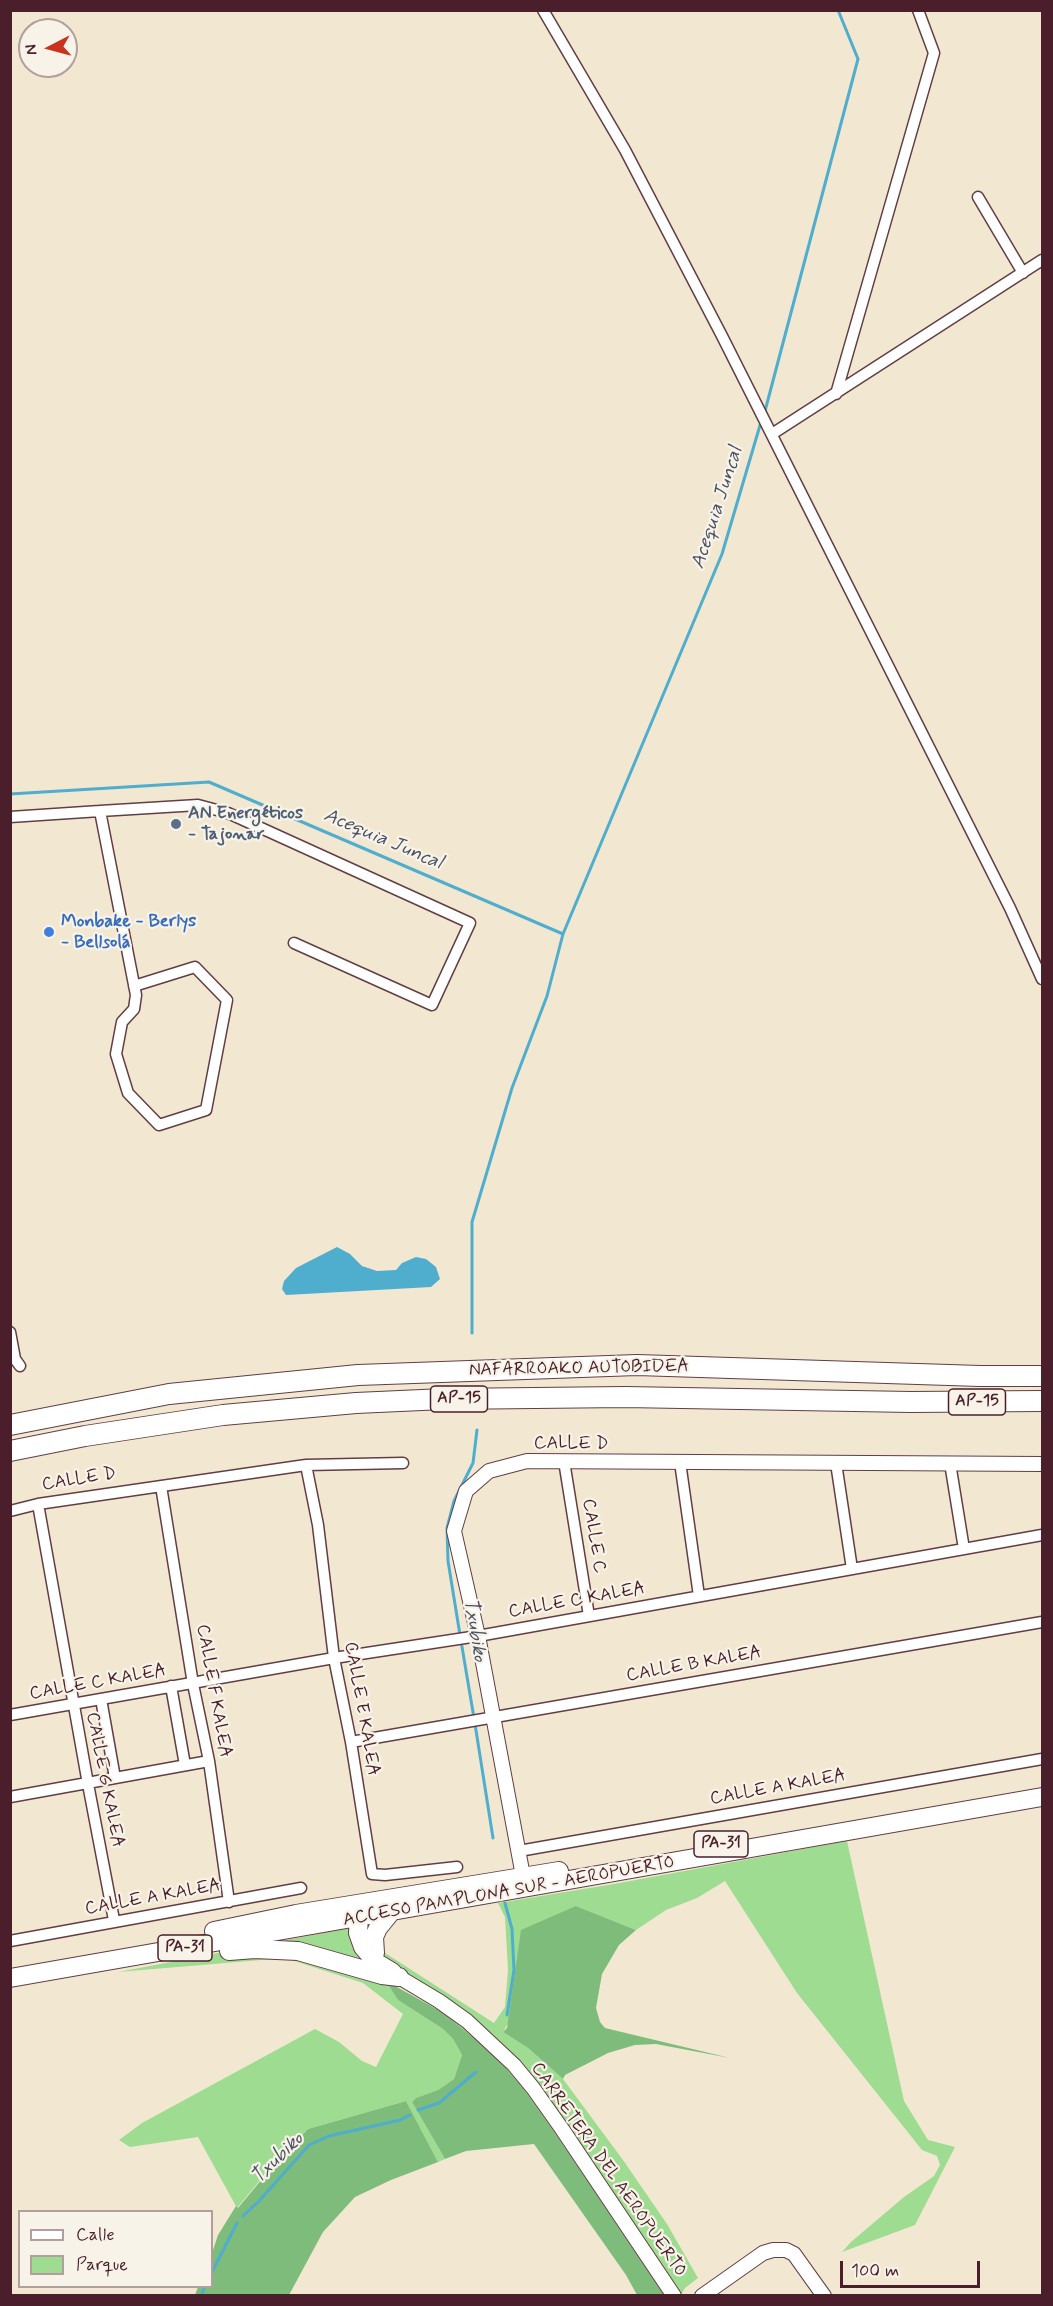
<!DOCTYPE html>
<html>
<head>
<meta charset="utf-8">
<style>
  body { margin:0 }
  #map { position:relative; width:1053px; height:2306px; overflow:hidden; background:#f2e8d1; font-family:Mynerve,sans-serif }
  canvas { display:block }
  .frame { position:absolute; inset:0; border:12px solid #4a1f2b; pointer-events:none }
  .legend { position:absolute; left:18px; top:2210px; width:195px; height:78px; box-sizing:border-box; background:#f7f3e8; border:2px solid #b29e9c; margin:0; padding:8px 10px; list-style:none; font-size:18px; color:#4a1f2b }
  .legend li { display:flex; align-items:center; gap:12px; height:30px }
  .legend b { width:30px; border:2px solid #b29e9c }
  .north { position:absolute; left:18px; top:18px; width:60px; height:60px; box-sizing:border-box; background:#f7f3e8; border:2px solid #b29e9c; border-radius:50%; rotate:264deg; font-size:16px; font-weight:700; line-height:24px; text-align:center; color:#4a1f2b }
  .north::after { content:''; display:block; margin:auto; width:21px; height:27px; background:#c8321e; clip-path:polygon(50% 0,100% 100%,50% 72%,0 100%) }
  .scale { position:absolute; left:840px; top:2261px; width:140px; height:27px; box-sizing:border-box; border:3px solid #4a1f2b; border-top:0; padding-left:8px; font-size:18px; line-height:21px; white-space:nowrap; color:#4a1f2b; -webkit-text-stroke:4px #f7f3e8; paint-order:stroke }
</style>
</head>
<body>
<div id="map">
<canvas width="1053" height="2306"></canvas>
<div class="frame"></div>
<ul class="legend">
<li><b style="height:8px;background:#fff"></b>Calle</li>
<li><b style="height:16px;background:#9edc91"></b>Parque</li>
</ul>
<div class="north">N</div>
<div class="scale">100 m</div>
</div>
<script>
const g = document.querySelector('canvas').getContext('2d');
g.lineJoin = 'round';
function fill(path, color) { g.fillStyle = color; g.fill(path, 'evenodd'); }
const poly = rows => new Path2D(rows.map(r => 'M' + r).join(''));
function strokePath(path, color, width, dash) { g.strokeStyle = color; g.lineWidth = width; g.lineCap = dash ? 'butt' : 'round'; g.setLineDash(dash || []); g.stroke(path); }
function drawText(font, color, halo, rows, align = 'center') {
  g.font = font + ' Mynerve,sans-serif'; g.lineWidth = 4.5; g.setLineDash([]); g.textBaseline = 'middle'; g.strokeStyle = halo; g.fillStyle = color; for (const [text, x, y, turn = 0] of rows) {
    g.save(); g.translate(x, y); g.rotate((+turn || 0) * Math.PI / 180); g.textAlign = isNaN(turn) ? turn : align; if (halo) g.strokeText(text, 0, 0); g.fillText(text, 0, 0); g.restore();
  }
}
const green = poly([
  [847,1841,904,2101,928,2140,955,2147,915,2225,842,2252,851,2242,904,2197,934,2176,940,2165,937,2156,922,2150,797,1993,725,1881,697,1898,666,1910,636,1930,576,1906,503,2032,528,2048,563,2079,623,2160,667,2224,698,2278,685,2288,681,2295,664,2295,557,2136,442,2012,386,1979,398,2000,443,2029,453,2039,462,2055,454,2079,438,2090,416,2098,412,2102,445,2159,438,2162,406,2101,308,2129,271,2167,237,2208,198,2137,130,2147,119,2140,142,2123,315,2029,339,2042,362,2061,376,2067,403,2014,363,1983,285,1958,118,1972,392,1920,381,1938,382,1951,494,2023,505,2007,508,1970,505,1917,498,1903,614,1884]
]);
const forest = poly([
  [576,1906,636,1930,619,1945,602,1974,596,2008,600,2022,605,2028,730,2058,656,2044,635,2045,608,2053,565,2075,563,2079,528,2048,503,2032,507,2028,521,1930],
  [386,1981,442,2012,494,2055,522,2087,557,2136,664,2295,637,2295,626,2275,534,2144,466,2151,445,2159,412,2102,416,2098,438,2090,454,2079,462,2055,453,2039,443,2029,398,2000],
  [406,2101,438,2162,391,2180,355,2197,323,2232,289,2295,195,2295,198,2287,212,2286,212,2253,218,2235,236,2206,238,2208,272,2167,308,2129]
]);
const water = poly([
  [337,1247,350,1254,362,1266,377,1271,396,1270,402,1263,416,1257,426,1259,436,1267,440,1279,431,1287,286,1295,282,1289,284,1281,296,1268]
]);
const stream = poly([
  [765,411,858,59,838,10],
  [10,794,209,782,563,934],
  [472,1333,472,1222,512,1088,547,996,563,934,722,554,761,422],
  [460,1635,448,1561,447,1528,454,1501,473,1463,477,1430],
  [461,1641,474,1718],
  [475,1724,493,1838],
  [505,1903,512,1929,514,1970,507,2015],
  [418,2110,439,2103,476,2072],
  [243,2216,259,2201,309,2145,329,2136,400,2120,410,2115],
  [212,2272,237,2223],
  [201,2296,205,2286]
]);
const minor = poly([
  [543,10,625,150,722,336,1010,908,1042,979],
  [978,197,1023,273],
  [836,394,934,53,918,10],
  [772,434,1042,260],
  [10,817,100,811],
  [134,986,195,967,227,1000,206,1110,159,1125,128,1093,116,1054,122,1022,134,1009,136,995,100,811,198,805,228,813,470,923,432,1005,294,943],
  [10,1332,15,1359,20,1366],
  [564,1461,589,1616],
  [680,1462,699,1596],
  [836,1463,852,1569],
  [950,1463,964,1549],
  [306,1465,318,1525,334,1658,351,1742,372,1874,385,1875,457,1867],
  [161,1486,193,1684,209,1761,229,1902],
  [38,1504,88,1784,114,1920],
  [10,1511,38,1504,306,1465,403,1463],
  [171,1686,185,1765],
  [101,1699,115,1778],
  [10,1715,334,1658,478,1636,1042,1535],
  [351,1742,1042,1622],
  [10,1797,209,1761],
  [519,1851,1042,1759],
  [10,1941,301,1888]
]);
const tertiary = poly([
  [523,1876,478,1636,454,1531,466,1491,489,1471,527,1461,1042,1464],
  [399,1977,439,2001,467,2021,514,2065,533,2088,562,2129,674,2296],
  [702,2296,763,2253,773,2250,786,2250,794,2254,824,2296]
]);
const trunk = poly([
  [366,1910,359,1918,358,1933,363,1947,377,1963,392,1972],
  [214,1931,296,1914,559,1871],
  [229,1951,255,1949,298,1951,382,1975,399,1977],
  [375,1953,374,1937,378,1928,391,1912],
  [10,1978,1042,1797]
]);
const motorway = poly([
  [10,1425,169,1394,358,1375,637,1365,980,1376,1042,1376],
  [10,1451,85,1436,223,1415,356,1403,444,1399,625,1397,911,1402,1042,1401]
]);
const markers = [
  [176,824,6,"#5c6f8a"],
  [49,932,6,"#3f7fe0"]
];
const shields = [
  [459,1399,57],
  [977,1402,57],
  [721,1844,54],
  [185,1948,54]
];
const shieldNames = [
  ["AP-15",459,1399],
  ["AP-15",977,1402],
  ["PA-31",721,1844],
  ["PA-31",185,1948]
];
const serviceNames = [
  ["AN Energéticos",188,814],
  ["- Tajonar",188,835]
];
const shopNames = [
  ["Monbake - Berlys",61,922],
  ["- Bellsolá",61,943]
];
const streetNames = [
  ["NAFARROAKO AUTOBIDEA",579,1369,-1],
  ["CALLE D",571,1444],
  ["CALLE D",79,1480,-9],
  ["CALLE C",593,1536,81],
  ["CALLE C KALEA",577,1601,-10],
  ["CALLE B KALEA",694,1665,-10],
  ["CALLE C KALEA",98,1683,-10],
  ["CALLE F KALEA",213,1691,80],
  ["CALLE E KALEA",361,1709,80],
  ["CALLE G KALEA",104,1780,79],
  ["CALLE A KALEA",778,1788,-10],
  ["ACCESO PAMPLONA SUR - AEROPUERTO",509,1892,-10],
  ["CALLE A KALEA",153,1898,-10],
  ["CARRETERA DEL AEROPUERTO",608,2170,55]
];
const waterNames = [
  ["Acequia Juncal",718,508,-72],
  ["Acequia Juncal",383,840,23],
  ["Txubiko",474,1630,81],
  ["Txubiko",278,2159,-44]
];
fill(green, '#9edc91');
fill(forest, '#7ebc7b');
fill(water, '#4fadcd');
strokePath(stream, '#4fadcd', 3);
strokePath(minor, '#633d44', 13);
strokePath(tertiary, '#633d44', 16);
strokePath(trunk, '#633d44', 20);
strokePath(motorway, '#633d44', 22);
strokePath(minor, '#fff', 10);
strokePath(tertiary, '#fff', 14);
strokePath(trunk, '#fff', 18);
strokePath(motorway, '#fff', 20);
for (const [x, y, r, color] of markers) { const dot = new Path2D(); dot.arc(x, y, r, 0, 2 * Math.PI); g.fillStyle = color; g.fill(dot); strokePath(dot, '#f7f3e8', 2); }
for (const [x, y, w] of shields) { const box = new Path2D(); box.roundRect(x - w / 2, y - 13, w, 26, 4.5); g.fillStyle = '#f7f3e8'; g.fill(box); strokePath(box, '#4a1f2b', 1.5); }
drawText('bold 16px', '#4a1f2b', null, shieldNames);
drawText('bold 18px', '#4e5e75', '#f7f3e8', serviceNames, 'left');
drawText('bold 18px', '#366cbe', '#f7f3e8', shopNames, 'left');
drawText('18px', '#4a1f2b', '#f7f3e8', streetNames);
drawText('italic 20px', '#4c5164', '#f7f3e8', waterNames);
</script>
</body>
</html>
